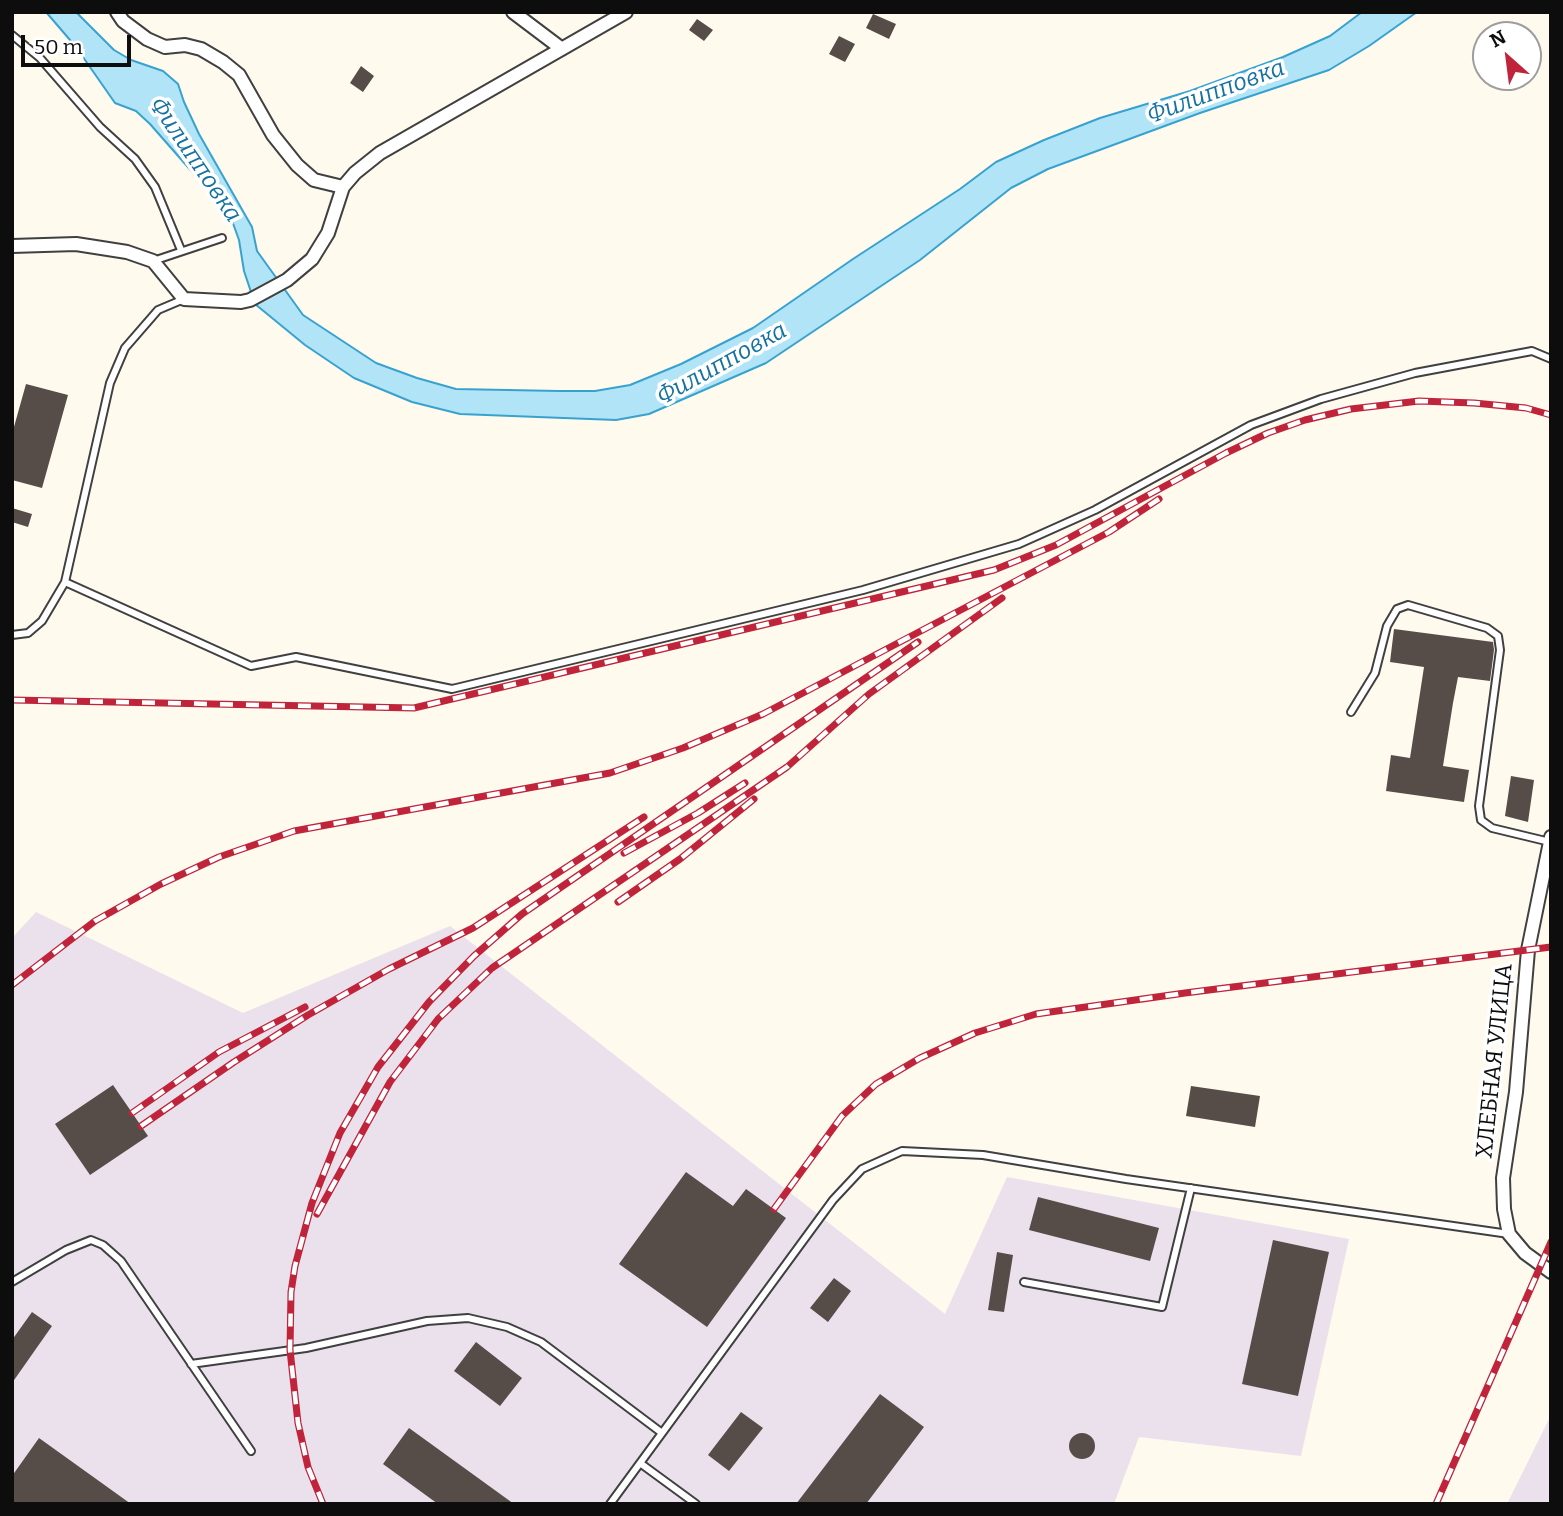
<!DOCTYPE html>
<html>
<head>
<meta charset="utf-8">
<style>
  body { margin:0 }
  #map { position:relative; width:1563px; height:1516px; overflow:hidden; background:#fffaed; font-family:Bitter,serif }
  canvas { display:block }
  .frame { position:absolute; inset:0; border:14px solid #0d0d0d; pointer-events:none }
  .north { position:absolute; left:1472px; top:21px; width:70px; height:70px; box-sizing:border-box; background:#fff; border:2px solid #9e9e9e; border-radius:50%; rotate:332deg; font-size:19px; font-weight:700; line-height:28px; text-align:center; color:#0d0d0d }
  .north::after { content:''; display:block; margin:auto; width:24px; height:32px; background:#bf243b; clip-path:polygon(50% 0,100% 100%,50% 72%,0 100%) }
  .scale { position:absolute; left:21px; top:35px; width:110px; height:32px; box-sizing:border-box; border:4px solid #0d0d0d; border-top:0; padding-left:9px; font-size:21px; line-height:24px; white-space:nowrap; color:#0d0d0d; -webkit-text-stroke:5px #fff; paint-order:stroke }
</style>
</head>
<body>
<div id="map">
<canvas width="1563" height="1516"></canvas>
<div class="frame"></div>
<div class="north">N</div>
<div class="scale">50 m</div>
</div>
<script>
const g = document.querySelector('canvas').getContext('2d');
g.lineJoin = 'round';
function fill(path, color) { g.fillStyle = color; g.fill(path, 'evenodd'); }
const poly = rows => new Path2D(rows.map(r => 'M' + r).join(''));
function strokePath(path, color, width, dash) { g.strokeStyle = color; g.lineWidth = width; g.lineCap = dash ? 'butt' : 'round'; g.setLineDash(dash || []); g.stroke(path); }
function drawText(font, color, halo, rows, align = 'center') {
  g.font = font + ' Bitter,serif'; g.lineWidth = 7; g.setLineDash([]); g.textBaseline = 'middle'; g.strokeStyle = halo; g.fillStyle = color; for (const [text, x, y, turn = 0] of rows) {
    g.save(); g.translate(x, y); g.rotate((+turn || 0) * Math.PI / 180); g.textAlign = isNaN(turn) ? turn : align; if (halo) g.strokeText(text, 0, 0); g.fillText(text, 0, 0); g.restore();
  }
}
const industrial = poly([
  [36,912,243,1013,450,926,945,1314,1007,1177,1349,1239,1301,1456,1139,1437,1114,1504,12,1504,12,938],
  [1551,1415,1551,1504,1507,1504]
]);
const water = poly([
  [46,12,76,12,114,50,131,60,163,71,178,84,184,102,199,134,252,227,257,251,303,315,376,363,417,378,456,389,559,391,595,391,630,385,681,364,753,328,853,259,960,189,996,162,1044,140,1100,118,1190,91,1283,57,1330,36,1362,12,1417,12,1369,46,1329,70,1200,113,1048,169,1011,188,920,260,766,363,649,414,616,420,460,414,412,402,354,378,305,345,255,304,244,271,239,240,230,215,150,124,136,111,115,103,76,47,46,12]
]);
const building = poly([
  [873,14,896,24,889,39,866,28],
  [697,19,713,30,704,41,689,30],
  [839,36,855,44,845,62,829,54],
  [361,66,374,76,363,92,350,83],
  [26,384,68,395,42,488,12,480,12,434],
  [12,508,32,514,28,527,12,522],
  [1394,629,1493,642,1494,650,1490,681,1458,677,1453,703,1443,766,1469,770,1464,802,1386,791,1391,755,1410,758,1424,667,1390,662],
  [1511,776,1534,780,1528,822,1505,816],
  [113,1085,148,1136,90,1175,55,1124],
  [1191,1086,1260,1096,1255,1127,1186,1116],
  [686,1172,733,1206,746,1189,786,1218,707,1327,619,1264],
  [1038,1197,1159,1228,1150,1261,1029,1230],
  [1273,1240,1329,1252,1298,1396,1242,1384],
  [997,1252,1013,1255,1004,1312,988,1310],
  [834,1278,851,1291,828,1322,810,1308],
  [32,1312,52,1326,12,1383,12,1340],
  [476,1342,522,1378,500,1406,454,1371],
  [880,1394,924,1427,866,1504,796,1504],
  [741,1412,763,1428,729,1471,708,1455],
  [409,1428,514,1504,438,1504,383,1464],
  '1069 1446a13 13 0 1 1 26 0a13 13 0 1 1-26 0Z',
  [39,1438,131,1504,12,1504,12,1476]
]);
const lane = poly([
  [12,35,40,58,100,127,135,159,155,187,181,250],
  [153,261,222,238],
  [65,582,251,666,296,657,452,689,863,590,1019,544,1095,510,1251,425,1321,399,1415,373,1532,351,1551,359],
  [12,635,28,633,42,621,65,582,110,383,125,348,158,310,184,299],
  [1351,712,1375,673,1387,626,1397,609,1408,605,1487,628,1498,636,1500,650,1479,806,1481,820,1492,828,1550,842],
  [12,1282,66,1250,91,1240,103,1245,121,1261,251,1451],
  [1024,1282,1162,1307,1191,1188],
  [191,1364,306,1348,427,1321,468,1318,507,1327,541,1342,662,1433],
  [640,1463,696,1504],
  [610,1504,833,1200,862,1169,902,1151,983,1155,1126,1179,1509,1234]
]);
const street = poly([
  [117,12,123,21,147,39,165,47,185,45,201,49,223,62,239,75,273,135,297,165,314,180,343,187],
  [513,12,562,49],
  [12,246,76,244,127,252,153,261,184,299,241,302,250,300,287,280,312,259,328,233,343,187,355,173,380,153,626,12],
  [1551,837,1528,950,1516,1092,1503,1178,1504,1209,1509,1234,1525,1253,1551,1272]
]);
const rail = poly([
  [12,700,414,708,994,570,1056,545,1226,453,1268,433,1305,420,1351,409,1419,401,1474,403,1526,408,1551,415],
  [624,853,698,813,745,783],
  [618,902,680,859,754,799],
  [12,985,95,921,161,884,219,857,294,831,610,773,683,748,763,714,1109,532,1159,499],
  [132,1113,219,1052,305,1007],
  [141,1126,234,1062,308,1015,389,969,473,928,644,817],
  [774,1209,842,1116,876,1084,920,1058,975,1033,1036,1014,1185,993,1551,947],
  [317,1214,390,1082,438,1019,492,968,787,767,869,694,1002,598],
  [323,1504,308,1467,298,1423,290,1350,291,1292,295,1266,312,1203,340,1133,378,1067,429,1002,474,956,522,914,918,642],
  [1436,1504,1551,1242]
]);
const streetNames = [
  ["ХЛЕБНАЯ УЛИЦА",1495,1061,-84]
];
const waterNames = [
  ["Филипповка",1216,92,-20],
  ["Филипповка",195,160,56],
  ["Филипповка",722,364,-29]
];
fill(industrial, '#eae1ec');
fill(water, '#b2e4f7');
strokePath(water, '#38a2cf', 2);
fill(building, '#564d49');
strokePath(lane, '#404040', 10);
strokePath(street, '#404040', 16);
strokePath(lane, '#fff', 6);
strokePath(street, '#fff', 12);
strokePath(rail, '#bf243b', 7);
strokePath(rail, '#fff', 4.5, [13]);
drawText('23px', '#0d0d0d', '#fff', streetNames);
drawText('italic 24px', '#1572a0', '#fff', waterNames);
</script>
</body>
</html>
